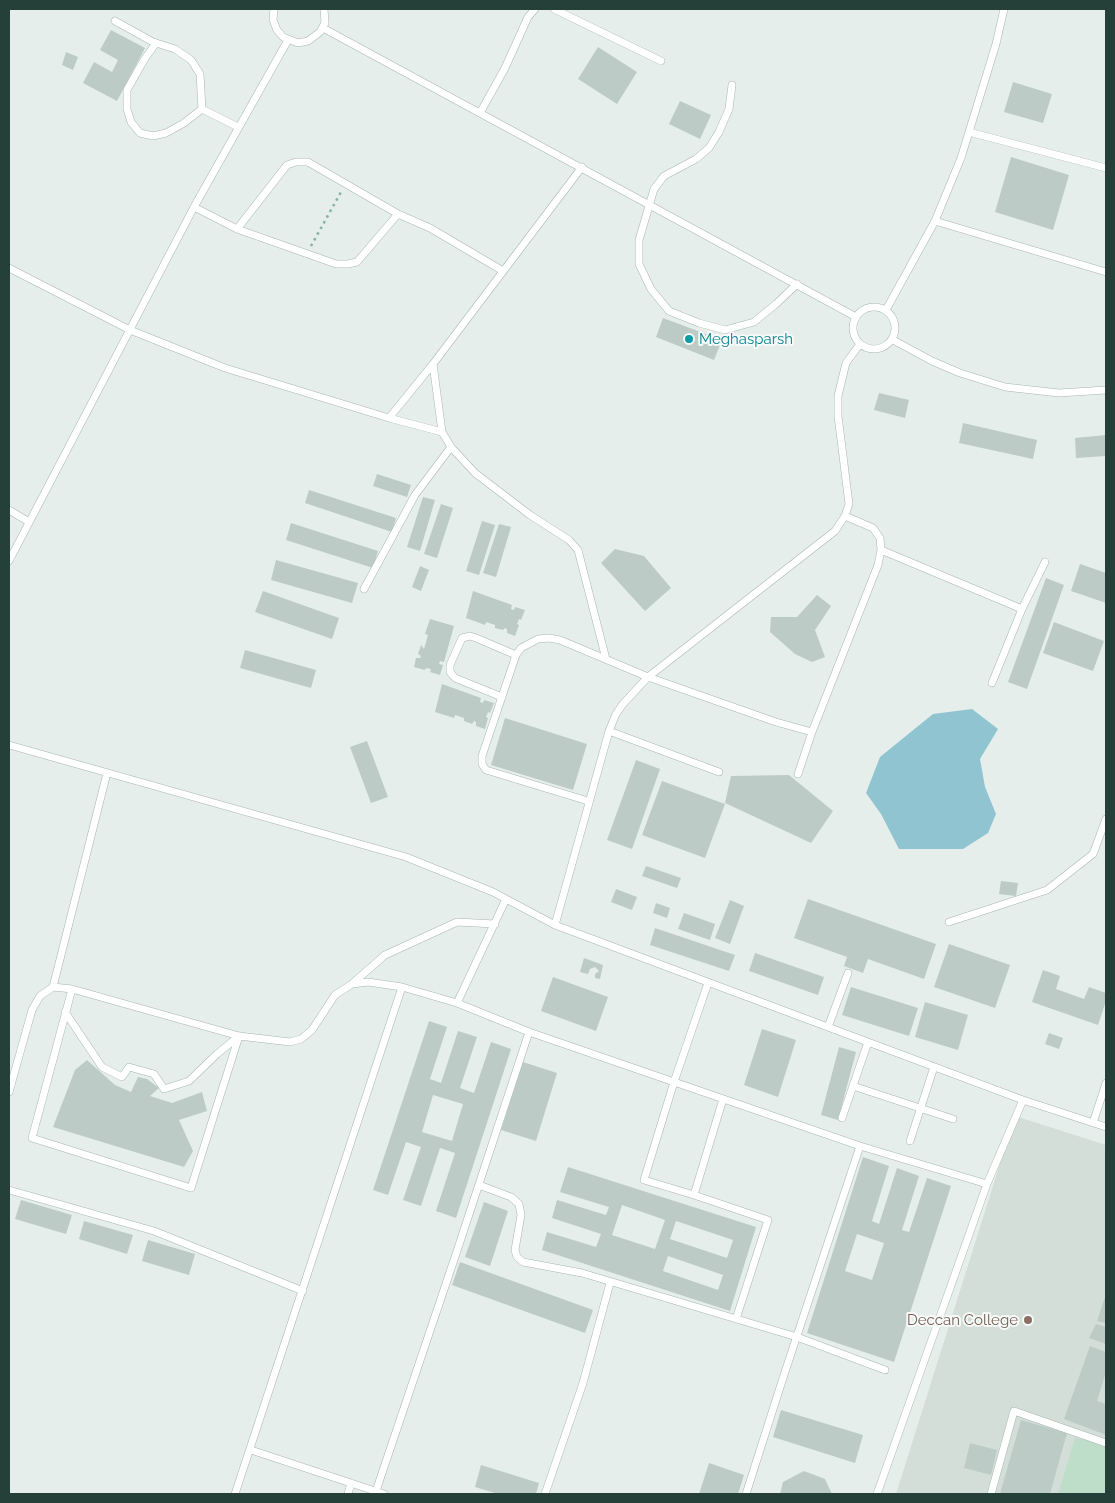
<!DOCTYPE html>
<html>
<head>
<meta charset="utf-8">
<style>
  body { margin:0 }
  #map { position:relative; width:1115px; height:1503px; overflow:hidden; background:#e5eeea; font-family:Raleway,sans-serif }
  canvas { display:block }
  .frame { position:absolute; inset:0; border:10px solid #253f39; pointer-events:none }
</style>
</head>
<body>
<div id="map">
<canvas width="1115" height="1503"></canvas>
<div class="frame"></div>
</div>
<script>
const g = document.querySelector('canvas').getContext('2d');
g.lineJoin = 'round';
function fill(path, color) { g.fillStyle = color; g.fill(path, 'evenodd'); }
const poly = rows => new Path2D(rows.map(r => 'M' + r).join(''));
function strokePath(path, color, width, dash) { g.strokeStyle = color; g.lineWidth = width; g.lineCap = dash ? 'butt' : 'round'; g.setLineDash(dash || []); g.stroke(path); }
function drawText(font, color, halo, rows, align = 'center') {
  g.font = font + ' Raleway,sans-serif'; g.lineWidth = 4; g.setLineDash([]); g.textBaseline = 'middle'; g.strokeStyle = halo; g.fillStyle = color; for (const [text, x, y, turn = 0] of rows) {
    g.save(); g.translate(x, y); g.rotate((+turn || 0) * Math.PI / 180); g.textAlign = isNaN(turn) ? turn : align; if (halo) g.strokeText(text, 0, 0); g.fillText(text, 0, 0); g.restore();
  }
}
const built = poly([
  [1015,1116,1106,1145,1106,1494,896,1494]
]);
const green = poly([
  [1075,1438,1106,1444,1106,1494,1058,1494]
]);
const water = poly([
  [972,709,998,729,980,759,985,787,996,814,988,833,963,849,899,849,881,814,866,793,880,757,933,714]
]);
const building = poly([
  [111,30,145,48,117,101,83,83,94,62,112,72,118,60,100,50],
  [598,47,637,72,617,104,578,79],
  [66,52,78,57,73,70,62,65],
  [1013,82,1052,94,1043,123,1004,112],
  [680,101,711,115,700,139,669,124],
  [1011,157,1069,175,1053,230,995,212],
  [663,318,722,340,714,360,656,337],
  [879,393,909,400,905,418,874,410],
  [963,423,1037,440,1033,459,959,443],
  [1106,435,1106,456,1076,458,1075,438],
  [377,474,411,485,407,497,373,486],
  [309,490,396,518,392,532,305,503],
  [423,497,435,500,420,551,407,547],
  [441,504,453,508,437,558,424,554],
  [482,521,495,525,479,575,466,571],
  [291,523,378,551,373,568,286,540],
  [499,524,511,527,496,577,483,573],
  [615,549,644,556,671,588,645,611,601,563],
  [276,560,358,583,352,603,271,580],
  [1080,564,1106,573,1106,603,1071,591],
  [420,566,429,570,421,591,412,587],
  [1046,578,1064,585,1027,689,1008,682],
  [263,591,339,618,332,639,255,612],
  [473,591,512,605,511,609,514,610,515,607,525,610,521,620,519,619,517,624,519,625,515,636,507,633,507,629,505,628,503,630,495,628,495,625,486,622,485,625,466,618],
  [817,595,831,606,815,630,825,657,812,662,795,654,770,632,771,617,797,617],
  [430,619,454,626,444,662,440,661,439,664,443,665,440,675,430,672,431,669,426,668,425,670,414,667,416,658,420,658,421,656,418,654,421,645,424,649,428,635,425,634],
  [1054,622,1104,641,1093,671,1043,653],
  [245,650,316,670,311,688,240,668],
  [442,684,481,698,480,702,483,703,484,700,494,703,490,713,488,712,486,717,488,718,485,729,476,726,476,722,474,721,472,724,464,721,464,718,455,715,454,718,435,712],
  [505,718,587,744,573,790,491,765],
  [367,741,388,797,371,803,350,747],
  [636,760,660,769,632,849,607,840],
  [789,775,833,811,811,843,725,803,731,776],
  [662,781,725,804,705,858,642,835],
  [646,866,681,878,677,888,642,876],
  [1001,881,1018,883,1016,896,999,894],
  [616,889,637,897,632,910,611,902],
  [808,899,936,944,924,979,868,959,863,973,844,966,847,957,794,938],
  [730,900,744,906,730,944,715,938],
  [656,903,670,908,667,918,653,913],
  [684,913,715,924,710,940,678,929],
  [655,928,735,955,729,971,650,945],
  [949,944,1010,965,995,1008,934,987],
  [755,953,824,977,818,995,749,971],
  [584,958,603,965,600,979,595,978,595,974,599,971,595,967,590,969,588,974,580,972],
  [1043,970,1060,976,1056,989,1084,999,1089,987,1106,993,1106,1001,1098,1025,1032,1002],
  [553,977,608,997,596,1031,541,1011],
  [851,987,918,1008,909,1036,842,1015],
  [925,1002,968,1015,958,1050,915,1037],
  [429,1021,447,1027,430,1079,441,1083,458,1031,477,1037,460,1088,474,1093,491,1042,511,1049,456,1218,436,1211,455,1153,440,1148,421,1206,403,1200,421,1147,406,1142,388,1195,373,1190],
  [433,1095,463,1104,452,1141,422,1132],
  [762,1029,796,1040,778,1097,744,1085],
  [1049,1033,1063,1038,1059,1049,1045,1044],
  [839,1047,856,1052,838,1120,821,1115],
  [87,1060,115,1085,131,1092,138,1077,147,1079,159,1088,150,1096,172,1103,202,1092,207,1111,179,1120,193,1151,184,1167,53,1127,75,1070],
  [523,1062,557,1073,536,1141,501,1130],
  [863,1157,889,1166,872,1221,879,1224,897,1168,919,1176,902,1230,909,1232,927,1178,951,1186,894,1362,807,1333],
  [857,1234,884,1243,872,1280,845,1271],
  [568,1167,756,1227,730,1311,542,1250,547,1232,596,1247,601,1234,552,1218,557,1200,606,1215,609,1207,560,1192],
  [622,1205,665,1220,655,1249,612,1235],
  [676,1221,733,1240,727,1258,670,1239],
  [668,1256,723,1275,718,1290,663,1271],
  [21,1200,72,1215,66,1234,15,1219],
  [484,1202,508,1211,490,1266,465,1257],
  [84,1221,133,1235,127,1254,79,1239],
  [148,1240,195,1254,189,1275,142,1261],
  [460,1262,593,1310,585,1333,452,1285],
  [1106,1294,1106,1323,1097,1321],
  [1096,1324,1106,1327,1106,1344,1089,1338],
  [1090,1346,1106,1352,1106,1372,1097,1401,1106,1404,1106,1435,1064,1419],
  [781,1410,863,1435,855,1463,773,1437],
  [1021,1420,1067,1433,1050,1494,1000,1494],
  [970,1443,997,1450,991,1475,964,1468],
  [709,1463,744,1475,738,1494,699,1494],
  [481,1465,539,1483,536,1494,498,1494,475,1487],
  [804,1471,825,1479,832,1494,780,1494,783,1482]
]);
const path = poly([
  [311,246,341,192]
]);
const service = poly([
  [274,9,273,20,277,30,283,37,298,43,308,41,320,32,325,23,324,9],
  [554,9,661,61],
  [115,21,153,42,175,49,191,60,200,74,202,109,238,127],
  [323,28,856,317],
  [156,43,144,60,127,90,127,109,131,122,140,133,153,136,166,133,184,123,202,109],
  [732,85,729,109,719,132,709,148,696,159,664,176,654,189,639,240,639,264,651,289,669,311,699,323,725,330,754,322,776,304,797,284],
  [480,113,505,68,528,17,535,9],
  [969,132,1106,168],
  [582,167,433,364,442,432,451,447,475,473,530,515,569,540,578,550,606,659],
  [194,207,237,229,336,264,348,264,357,262,398,214],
  [935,221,1106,272],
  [237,229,287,165,296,162,308,162,398,214,430,228,503,271],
  [9,268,130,330,225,368,389,418,442,432],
  '853 328a21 21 0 1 1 42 0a21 21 0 1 1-42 0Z',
  [886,310,935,221,961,158,996,44,1004,9],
  [893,340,932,361,960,373,1005,387,1059,393,1106,390],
  [389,418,433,364],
  [9,510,29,522],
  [881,550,1022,609,1045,562],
  [9,561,194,207,288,40],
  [364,589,415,495,451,447],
  [992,683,1022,609],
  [502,697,455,678,450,672,450,665,462,638,470,636,476,638,516,655],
  [609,731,719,772],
  [9,745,406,857,493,892,555,925,1023,1100,1106,1127],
  [798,774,812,732],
  [588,801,486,770,482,764,482,756,516,655,521,648,538,639,549,638,560,640,648,677,776,722,812,732,878,565,881,550,880,538,873,528,845,516],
  [949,922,1047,890,1093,854,1106,819],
  [555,925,609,731,616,714,623,704,648,677,835,531,845,516,849,504,838,416,838,396,846,363,860,344],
  [353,983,385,955,457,922,495,924],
  [708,983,674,1082,644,1180,694,1195,723,1099],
  [53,987,107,773],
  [72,989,32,1138,191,1188,239,1036],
  [457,1003,506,899],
  [65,1012,102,1067,122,1077,129,1067,154,1074,164,1089,189,1081,217,1054,239,1036],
  [828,1027,848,973],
  [853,1086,953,1119],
  [9,1092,32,1010,40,996,53,987,72,989,239,1036,290,1042,301,1039,312,1030,335,995,352,984,368,982,402,987,457,1003,529,1032,860,1146,987,1184],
  [842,1118,868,1042],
  [1093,1123,1106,1083],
  [910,1141,934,1067],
  [479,1185,511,1197,519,1204,521,1215,515,1250,517,1257,523,1262,582,1273,797,1337,885,1370],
  [9,1190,154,1231,303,1291],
  [694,1195,768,1220,736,1319],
  [251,1450,384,1494],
  [376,1491,458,1248,529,1032],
  [235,1494,402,987],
  [348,1494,351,1483],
  [545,1494,583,1383,610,1283],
  [746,1494,783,1378,860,1146],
  [877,1494,987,1184,1023,1100],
  [991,1494,1014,1411,1106,1443]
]);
const markers = [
  [689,339,5,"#0f9aa8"],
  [1028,1320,5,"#8d6e63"]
];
const cultureNames = [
  ["Meghasparsh",699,339]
];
const educationNames = [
  ["Deccan College",1018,1320]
];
fill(built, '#d3ded9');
fill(green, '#bfdec9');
fill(water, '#90c4d0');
fill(building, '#bdcbc6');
strokePath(service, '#a8b6b1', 8);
strokePath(path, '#87b0a5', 2.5, [2.5, 4]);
strokePath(service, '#fff', 7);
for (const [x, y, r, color] of markers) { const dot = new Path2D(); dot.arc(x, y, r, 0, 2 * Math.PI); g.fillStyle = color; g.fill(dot); strokePath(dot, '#f6faf8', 2); }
drawText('15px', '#0d838f', '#f6faf8', cultureNames, 'left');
drawText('15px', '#785e54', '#f6faf8', educationNames, 'right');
</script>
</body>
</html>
